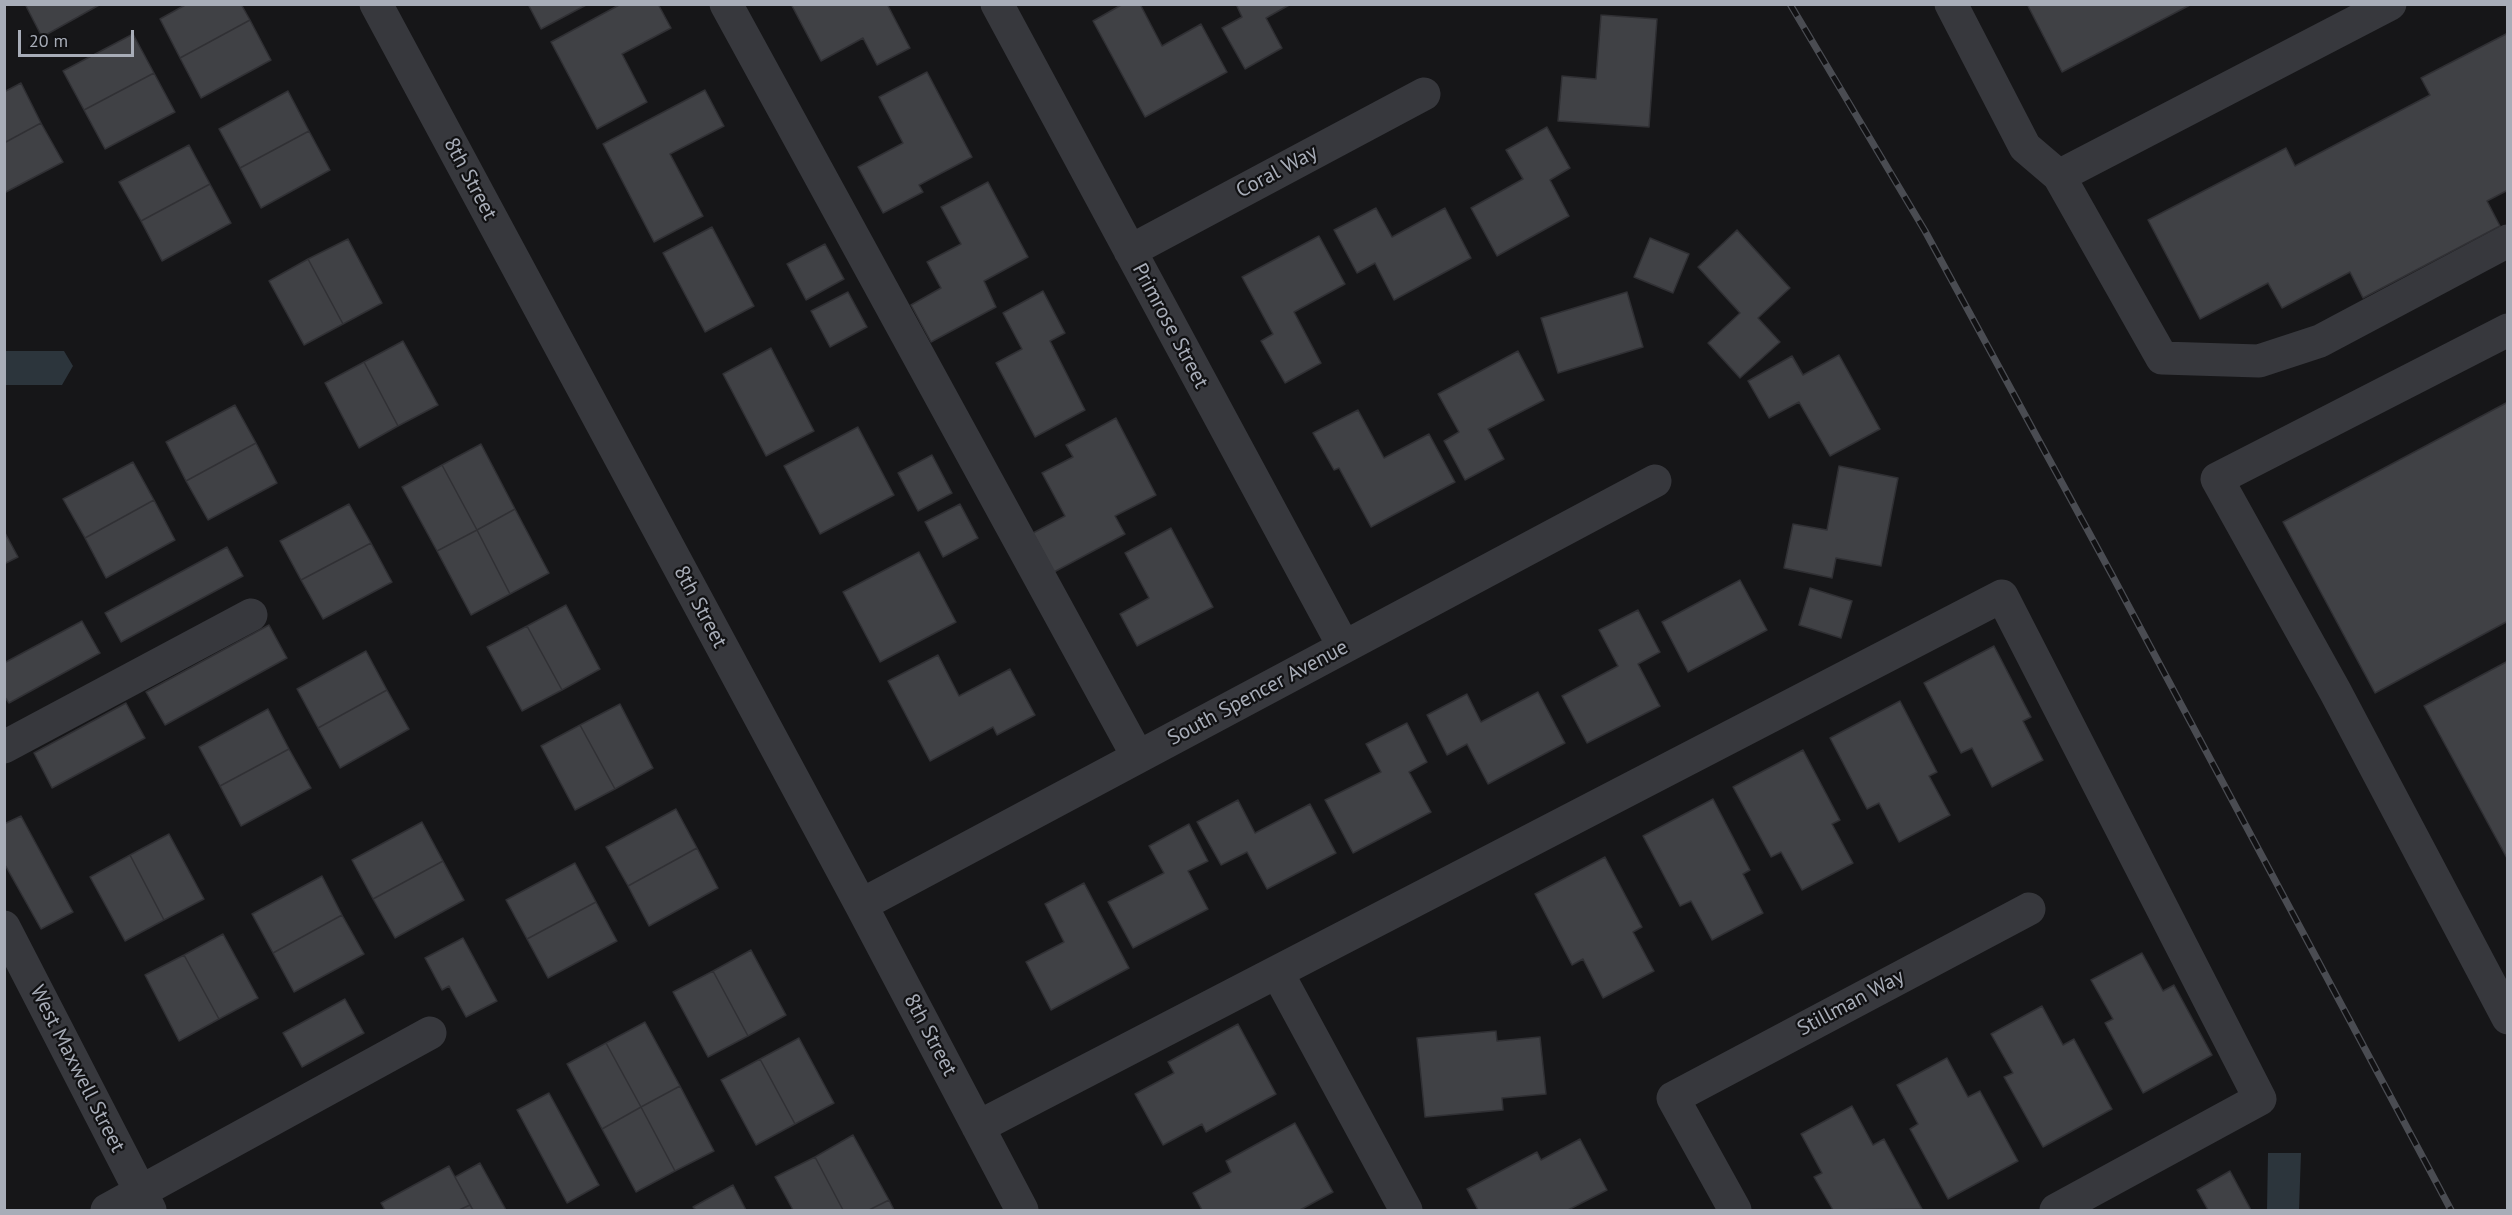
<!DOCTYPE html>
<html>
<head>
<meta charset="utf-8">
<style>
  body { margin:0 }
  #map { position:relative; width:2512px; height:1215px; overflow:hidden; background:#161618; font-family:"PT Sans",sans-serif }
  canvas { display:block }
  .frame { position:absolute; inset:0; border:6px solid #a8adb8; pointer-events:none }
  .scale { position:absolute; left:18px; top:30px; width:116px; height:27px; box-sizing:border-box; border:3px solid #a8adb8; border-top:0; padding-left:8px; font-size:18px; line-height:21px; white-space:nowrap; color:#a8adb8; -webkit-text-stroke:4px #111113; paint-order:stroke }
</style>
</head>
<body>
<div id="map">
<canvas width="2512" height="1215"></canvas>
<div class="frame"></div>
<div class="scale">20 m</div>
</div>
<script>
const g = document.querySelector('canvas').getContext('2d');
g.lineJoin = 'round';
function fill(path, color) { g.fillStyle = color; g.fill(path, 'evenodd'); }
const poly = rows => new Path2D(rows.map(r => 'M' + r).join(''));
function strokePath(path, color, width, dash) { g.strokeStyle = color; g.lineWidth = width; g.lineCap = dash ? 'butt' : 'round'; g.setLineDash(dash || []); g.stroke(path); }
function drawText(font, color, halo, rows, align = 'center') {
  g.font = font + ' "PT Sans",sans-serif'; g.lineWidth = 4.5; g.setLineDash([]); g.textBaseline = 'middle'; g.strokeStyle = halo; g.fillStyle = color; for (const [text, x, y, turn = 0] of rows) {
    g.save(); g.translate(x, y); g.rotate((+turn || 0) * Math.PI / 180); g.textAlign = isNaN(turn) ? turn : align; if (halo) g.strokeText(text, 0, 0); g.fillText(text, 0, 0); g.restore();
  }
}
const water = poly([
  [4,351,64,351,73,366,62,385,5,385],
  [2268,1153,2301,1153,2299,1210,2267,1210]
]);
const building = poly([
  [25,4,101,4,42,37,25,4],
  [187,4,241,4,250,20,180,58,160,19,187,4],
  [528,4,588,4,541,29,528,4],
  [621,4,658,4,671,28,622,54,647,102,597,129,551,42,621,4],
  [791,4,887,4,910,48,877,65,863,38,821,61,791,4],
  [1123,4,1140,4,1162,46,1201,24,1227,72,1145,117,1093,21,1123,4],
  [1236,4,1291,4,1266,18,1282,48,1245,69,1222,28,1242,17,1236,4],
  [2027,4,2192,4,2062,72,2027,4],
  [1601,15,1657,19,1649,127,1558,121,1562,76,1596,79,1601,15],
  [250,20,271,60,201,98,180,58,250,20],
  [2508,33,2508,190,2487,201,2500,226,2363,298,2350,272,2282,308,2268,283,2200,319,2148,220,2286,148,2295,166,2430,95,2421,78,2508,33],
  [133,34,154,73,84,110,63,71,133,34],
  [927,72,972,157,919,185,923,192,883,213,858,167,903,143,879,97,927,72],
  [154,73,175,112,105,149,84,110,154,73],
  [21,83,41,123,4,143,4,92,21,83],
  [705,90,724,126,670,154,703,216,654,242,603,144,705,90],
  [288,91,309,131,240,168,219,129,288,91],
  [41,123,63,162,4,193,4,143,41,123],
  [1547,127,1570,168,1550,180,1569,216,1497,256,1471,208,1523,179,1506,150,1547,127],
  [309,131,330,170,261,208,240,168,309,131],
  [189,145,210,184,141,221,119,182,189,145],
  [988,182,1028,257,984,281,996,307,931,342,911,305,941,288,927,262,961,244,941,207,988,182],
  [210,184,231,223,162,261,141,221,210,184],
  [1376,208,1392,237,1445,208,1471,258,1394,300,1375,263,1357,273,1334,230,1376,208],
  [712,227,754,306,705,332,663,253,712,227],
  [1737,230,1790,288,1758,318,1780,342,1740,378,1708,343,1740,313,1698,267,1737,230],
  [1319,236,1345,284,1294,312,1321,363,1285,383,1261,341,1273,334,1242,277,1319,236],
  [1650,238,1689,254,1673,293,1634,277,1650,238],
  [348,239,382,303,343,324,308,259,348,239],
  [825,244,844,279,806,300,787,264,825,244],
  [308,259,343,324,304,345,269,281,308,259],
  [1043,291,1065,333,1050,341,1085,410,1035,437,996,363,1022,349,1003,313,1043,291],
  [848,292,867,327,830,347,811,311,848,292],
  [1627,292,1643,347,1558,373,1541,318,1627,292],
  [403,341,438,405,398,426,364,362,403,341],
  [771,348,814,431,766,456,723,374,771,348],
  [1518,351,1544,400,1488,429,1504,459,1465,480,1444,441,1459,432,1438,394,1518,351],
  [1839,355,1880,429,1830,456,1799,402,1769,418,1748,381,1792,356,1803,375,1839,355],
  [364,362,398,426,359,448,325,383,364,362],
  [2508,402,2508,621,2375,693,2283,522,2508,402],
  [235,405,256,443,186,481,166,442,235,405],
  [1358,410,1384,458,1429,434,1455,482,1371,527,1339,468,1334,470,1313,433,1358,410],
  [1116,418,1156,495,1115,516,1125,534,1054,572,1033,533,1065,516,1042,473,1073,457,1066,445,1116,418],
  [858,427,894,495,820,534,784,466,858,427],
  [256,443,277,483,208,520,186,481,256,443],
  [481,444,515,509,477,530,442,465,481,444],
  [932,455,952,493,918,511,898,473,932,455],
  [133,462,154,500,85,538,63,499,133,462],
  [442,465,477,530,437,551,402,487,442,465],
  [1839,466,1898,478,1881,566,1836,558,1832,578,1784,568,1793,524,1827,530,1839,466],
  [154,500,175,540,106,578,85,538,154,500],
  [349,504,371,543,301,580,280,541,349,504],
  [960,504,978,538,943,557,925,522,960,504],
  [515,509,549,573,510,594,477,530,515,509],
  [1171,528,1213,607,1137,646,1120,614,1149,598,1125,553,1171,528],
  [477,530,510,594,471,615,437,551,477,530],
  [4,531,18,557,4,564,4,531],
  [371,543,392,582,323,619,301,580,371,543],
  [227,547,243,576,121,642,105,613,227,547],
  [919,552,956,622,880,662,843,592,919,552],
  [1740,580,1767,630,1688,672,1662,622,1740,580],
  [1810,588,1852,601,1841,638,1799,625,1810,588],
  [566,605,600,669,562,690,527,626,566,605],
  [1638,610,1660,652,1638,664,1660,706,1587,743,1562,696,1618,666,1599,630,1638,610],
  [82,621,100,653,9,703,4,696,4,663,82,621],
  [269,625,287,658,165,725,146,692,269,625],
  [527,626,562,690,522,711,487,647,527,626],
  [1994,646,2031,717,2023,721,2043,760,1992,787,1972,748,1961,753,1924,683,1994,646],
  [366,651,387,690,318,728,297,689,366,651],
  [938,655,959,696,1010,669,1035,715,997,735,993,727,930,761,888,681,938,655],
  [2508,661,2508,860,2424,706,2508,661],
  [387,690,409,729,340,768,318,728,387,690],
  [1538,692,1565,743,1488,784,1467,744,1447,755,1427,715,1467,694,1481,722,1538,692],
  [1900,701,1937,772,1929,776,1950,815,1899,842,1879,803,1867,809,1830,738,1900,701],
  [126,703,145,738,52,788,34,753,126,703],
  [620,704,653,768,615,789,580,725,620,704],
  [268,709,289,749,220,786,199,747,268,709],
  [1407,723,1427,762,1409,772,1431,812,1353,853,1325,800,1381,772,1366,744,1407,723],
  [580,725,615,789,575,810,541,746,580,725],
  [289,749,311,788,241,826,220,786,289,749],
  [1803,750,1840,820,1832,824,1853,863,1802,890,1781,852,1771,857,1733,787,1803,750],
  [1713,799,1750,870,1743,874,1763,913,1712,940,1691,901,1680,906,1643,836,1713,799],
  [1238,800,1255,833,1310,804,1336,853,1267,889,1247,852,1221,865,1197,822,1238,800],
  [676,809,697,848,628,886,606,847,676,809],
  [21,816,73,912,41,929,4,863,4,824,21,816],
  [422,822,443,861,373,899,352,860,422,822],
  [1189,824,1208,861,1188,871,1208,909,1133,948,1108,902,1164,873,1149,846,1189,824],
  [169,834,204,899,164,920,130,855,169,834],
  [697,848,718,888,649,926,628,886,697,848],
  [130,855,164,920,125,941,90,877,130,855],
  [1605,857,1642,927,1633,932,1654,971,1603,998,1583,959,1572,965,1535,894,1605,857],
  [443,861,464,900,395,938,373,899,443,861],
  [575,863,596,902,527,939,506,900,575,863],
  [322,876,342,915,273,953,252,914,322,876],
  [1084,883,1129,968,1051,1010,1026,962,1064,942,1045,904,1084,883],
  [596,902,617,941,548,978,527,939,596,902],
  [342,915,364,954,294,992,273,953,342,915],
  [223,934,258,998,219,1019,184,955,223,934],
  [463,938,497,1001,466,1017,449,986,442,990,425,958,463,938],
  [751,950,786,1015,748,1036,713,971,751,950],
  [2142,953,2163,991,2174,985,2212,1055,2143,1093,2105,1023,2113,1019,2091,980,2142,953],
  [184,955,219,1019,179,1041,145,975,184,955],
  [713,971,748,1036,708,1057,673,992,713,971],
  [345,999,364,1033,302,1067,283,1033,345,999],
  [2042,1006,2063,1045,2074,1039,2112,1109,2043,1147,2004,1077,2013,1073,1991,1034,2042,1006],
  [645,1022,680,1086,641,1107,606,1043,645,1022],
  [1238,1024,1276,1094,1206,1132,1202,1124,1163,1145,1135,1094,1174,1073,1168,1062,1238,1024],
  [1496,1031,1497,1041,1540,1037,1546,1094,1502,1098,1503,1110,1425,1117,1417,1038,1496,1031],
  [799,1038,834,1103,795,1124,760,1059,799,1038],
  [606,1043,641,1107,602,1129,567,1064,606,1043],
  [1947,1058,1968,1097,1980,1091,2018,1161,1948,1199,1910,1129,1918,1124,1897,1085,1947,1058],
  [760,1059,795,1124,756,1145,721,1080,760,1059],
  [680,1086,714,1151,675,1171,641,1107,680,1086],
  [549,1093,599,1185,567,1203,517,1110,549,1093],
  [1852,1106,1873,1145,1884,1139,1922,1209,1833,1210,1814,1177,1822,1173,1801,1134,1852,1106],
  [641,1107,675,1171,636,1192,602,1129,641,1107],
  [1295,1123,1333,1192,1300,1210,1202,1210,1193,1193,1231,1172,1226,1161,1295,1123],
  [853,1135,889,1200,869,1210,843,1210,815,1157,853,1135],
  [1580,1139,1607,1190,1568,1210,1478,1210,1467,1189,1537,1152,1541,1160,1580,1139],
  [815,1157,843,1210,793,1210,775,1177,815,1157],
  [480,1163,506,1210,473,1210,455,1177,480,1163],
  [449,1166,470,1205,459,1210,385,1210,381,1203,449,1166],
  [2230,1171,2251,1210,2208,1210,2197,1190,2230,1171],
  [733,1185,746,1210,696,1210,693,1207,733,1185],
  [889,1200,894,1210,869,1210,889,1200],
  [470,1205,473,1210,459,1210,470,1205]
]);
const minor = poly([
  [376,4,861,905,1022,1210],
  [726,4,1138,757],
  [997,4,1344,647],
  [1951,4,2025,147,2059,176],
  [2390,4,2059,176,2162,358,2259,361,2320,341,2508,241],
  [1130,251,1424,94],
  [2508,330,2217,479,2335,691,2508,1018],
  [4,747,251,615],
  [861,905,1655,481],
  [4,927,150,1210],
  [1277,972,1406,1210],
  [978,1127,2002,596,2260,1099,2056,1210],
  [107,1210,430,1033],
  [1735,1210,1673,1098,2029,909]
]);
const rail = poly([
  [1790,4,1925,231,2112,575,2451,1210]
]);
const streetNames = [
  ["Coral Way",1277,172,-28],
  ["8th Street",470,179,62],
  ["Primrose Street",1170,326,62],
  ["8th Street",700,607,62],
  ["South Spencer Avenue",1258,693,-28],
  ["Stillman Way",1851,1003,-28],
  ["8th Street",930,1035,62],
  ["West Maxwell Street",77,1069,63]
];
fill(water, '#2c353c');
fill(building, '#404145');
strokePath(building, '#303034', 1.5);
strokePath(minor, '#37383d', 33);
strokePath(rail, '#4a4c52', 7);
strokePath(rail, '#111113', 4.5, [14]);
drawText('21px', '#a8adb8', '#111113', streetNames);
</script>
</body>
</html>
